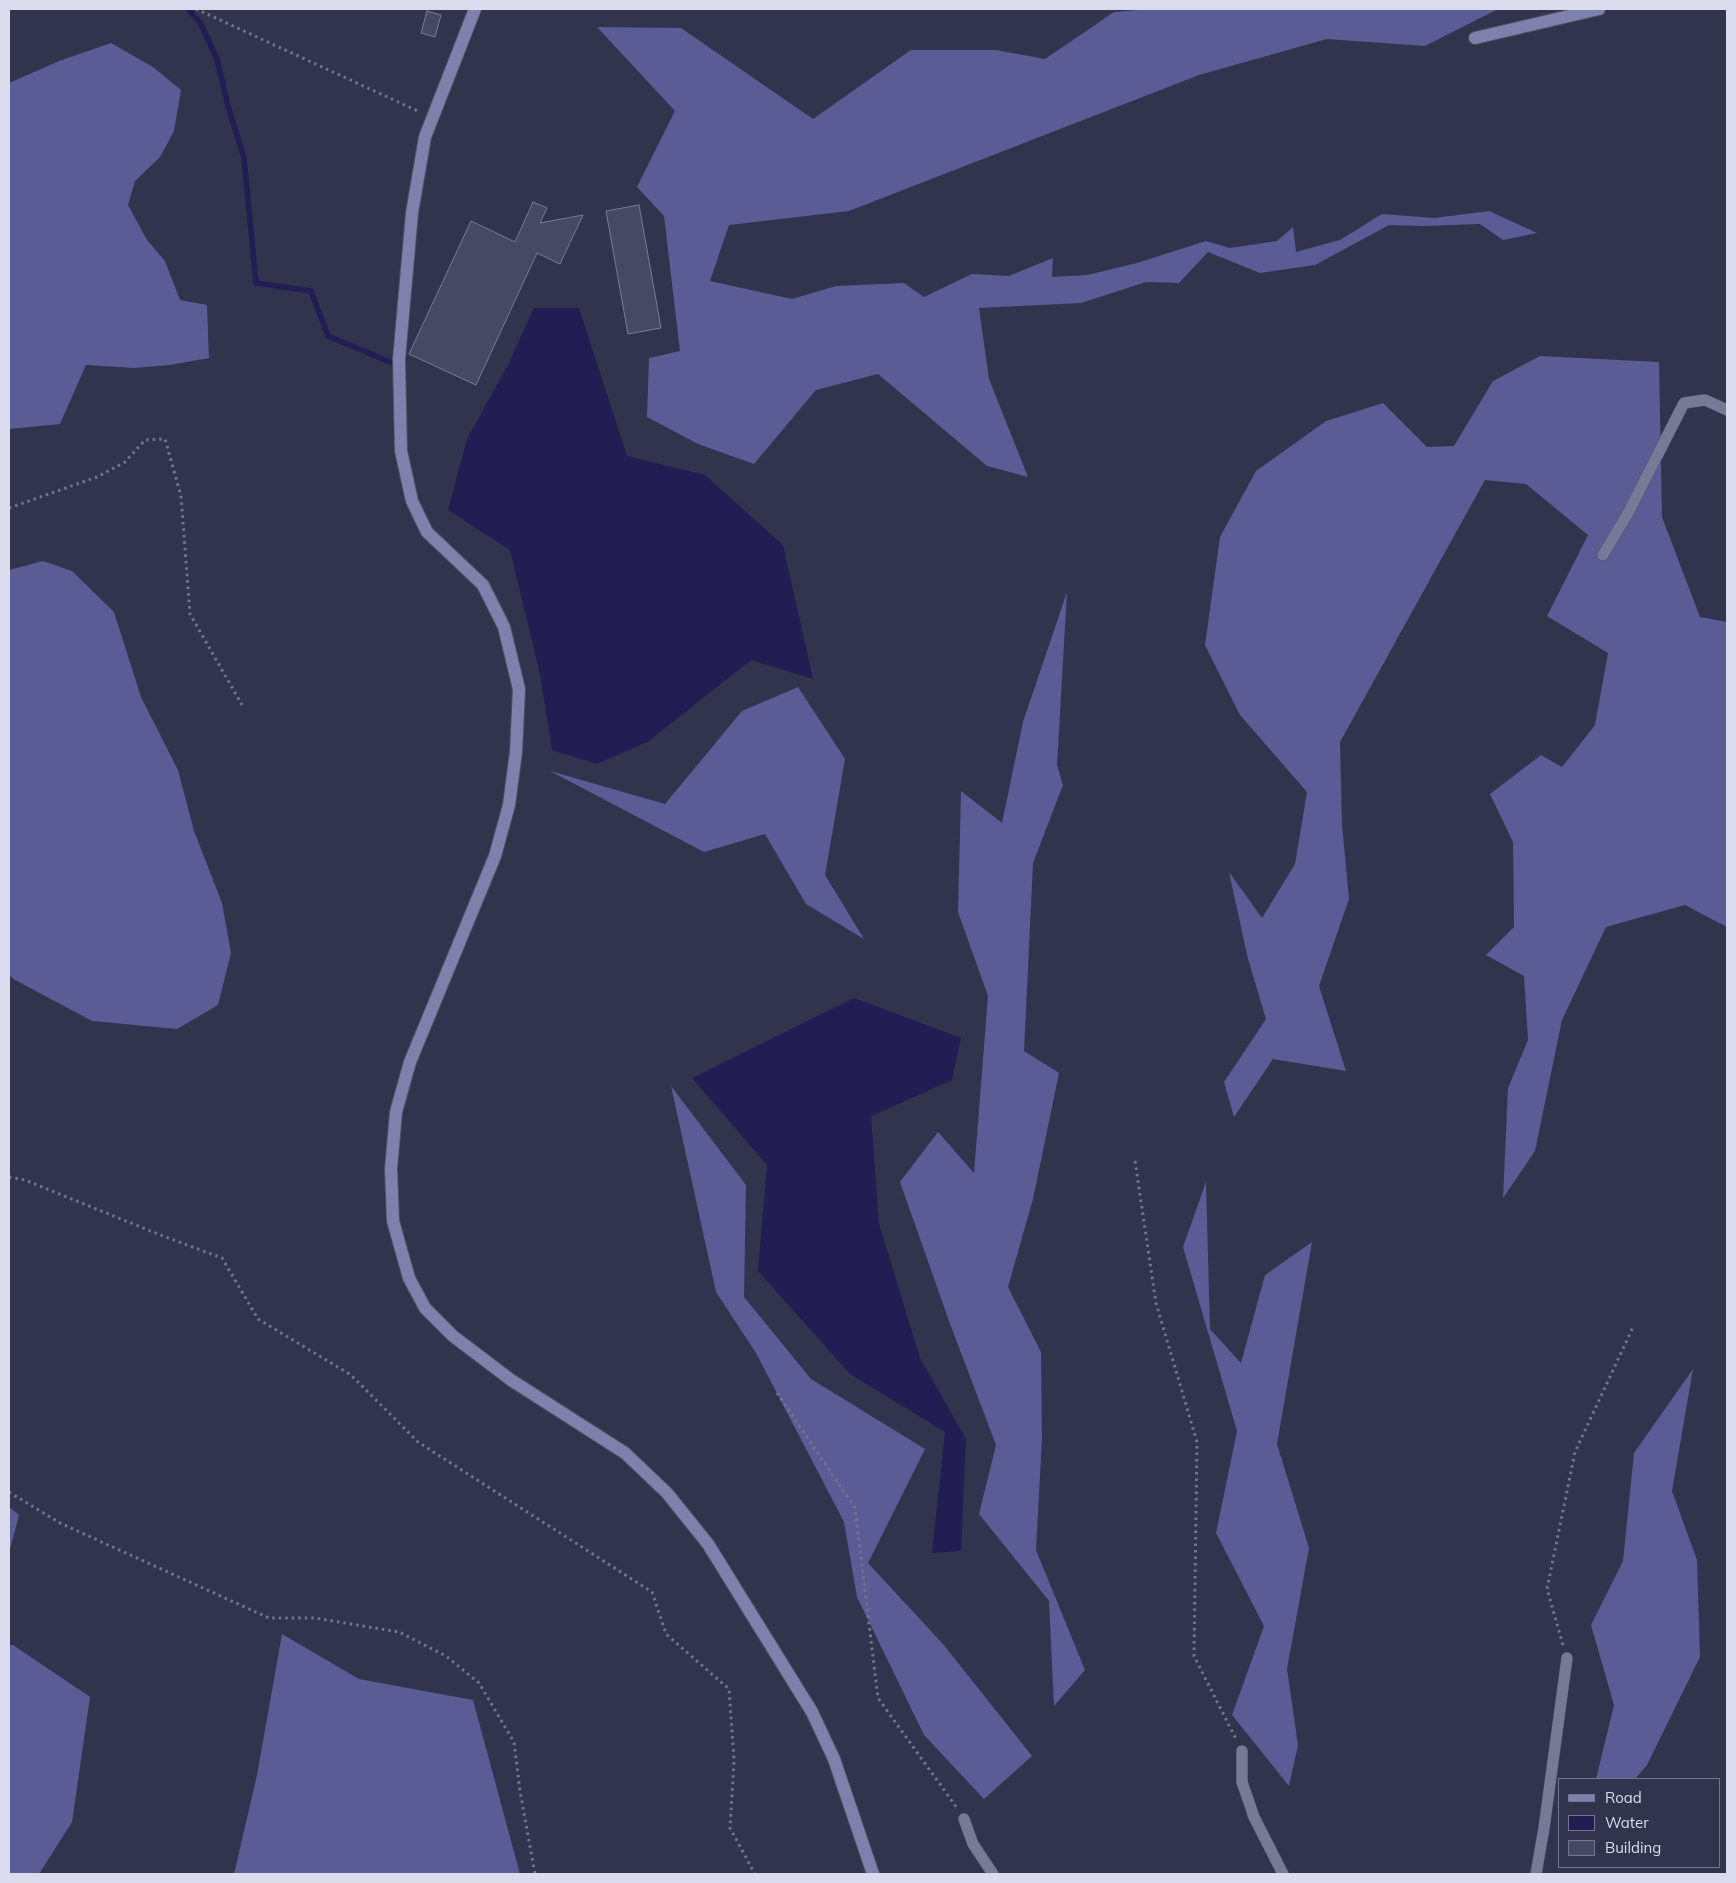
<!DOCTYPE html>
<html>
<head>
<meta charset="utf-8">
<style>
  body { margin:0 }
  #map { position:relative; width:1736px; height:1883px; overflow:hidden; background:#32334d; font-family:Mulish,sans-serif }
  canvas { display:block }
  .frame { position:absolute; inset:0; border:10px solid #dadbec; pointer-events:none }
  .legend { position:absolute; left:1558px; top:1778px; width:162px; height:90px; box-sizing:border-box; background:#32334d; border:1px solid #75768d; margin:0; padding:6px 9px; list-style:none; font-size:15px; color:#dadbec }
  .legend li { display:flex; align-items:center; gap:10px; height:25px }
  .legend b { width:25px; border:1px solid #75768d }
</style>
</head>
<body>
<div id="map">
<canvas width="1736" height="1883"></canvas>
<div class="frame"></div>
<ul class="legend">
<li><b style="height:6px;background:#7f81ac"></b>Road</li>
<li><b style="height:14px;background:#221d52"></b>Water</li>
<li><b style="height:14px;background:#474863"></b>Building</li>
</ul>
</div>
<script>
const g = document.querySelector('canvas').getContext('2d');
g.lineJoin = 'round';
function fill(path, color) { g.fillStyle = color; g.fill(path, 'evenodd'); }
const poly = rows => new Path2D(rows.map(r => 'M' + r).join(''));
function strokePath(path, color, width, dash) { g.strokeStyle = color; g.lineWidth = width; g.lineCap = dash ? 'butt' : 'round'; g.setLineDash(dash || []); g.stroke(path); }
const forest = poly([
  [1150,9,1498,9,1425,46,1327,39,1199,75,849,211,729,225,710,281,792,299,836,286,904,283,924,297,972,274,1009,276,1053,258,1052,277,1087,275,1137,263,1206,241,1230,248,1277,241,1293,227,1296,252,1340,240,1382,214,1434,218,1489,211,1537,233,1503,240,1480,224,1423,226,1389,225,1315,265,1260,273,1208,252,1179,283,1146,282,1081,303,979,308,989,379,1028,477,987,466,878,374,816,390,754,464,698,444,647,417,649,358,680,351,664,216,637,187,675,111,597,27,681,28,813,119,911,50,996,50,1045,59,1114,12],
  [111,43,153,67,181,90,174,131,160,157,135,181,128,205,147,240,165,261,180,300,207,305,209,358,170,365,134,368,86,365,60,424,9,429,9,83,59,61],
  [1540,356,1659,362,1662,517,1700,617,1727,622,1727,927,1685,905,1606,927,1562,1020,1535,1151,1503,1198,1508,1088,1528,1040,1524,976,1486,955,1514,927,1513,842,1490,794,1541,755,1562,767,1595,725,1608,653,1547,616,1588,535,1526,484,1485,480,1340,742,1342,825,1349,899,1319,986,1346,1071,1273,1059,1234,1117,1224,1082,1266,1019,1248,959,1229,872,1262,918,1295,864,1307,792,1240,715,1205,645,1220,537,1256,471,1326,421,1383,403,1427,447,1454,446,1493,381],
  [43,561,72,571,114,612,141,697,178,770,194,831,222,903,231,953,218,1005,177,1029,92,1021,15,980,9,975,9,570],
  [1067,592,1057,765,1063,785,1033,863,1024,1051,1059,1073,1033,1199,1008,1287,1041,1352,1042,1438,1036,1550,1085,1670,1054,1706,1049,1601,979,1514,996,1445,949,1321,900,1182,938,1132,974,1173,988,996,958,912,961,791,1002,823,1023,722],
  [798,687,845,759,825,875,864,939,806,904,765,834,704,852,550,771,665,804,742,711],
  [671,1086,746,1185,744,1297,811,1379,925,1449,868,1563,943,1644,1032,1756,984,1799,924,1735,857,1597,844,1522,756,1353,716,1292],
  [1206,1182,1210,1329,1241,1363,1265,1275,1312,1242,1277,1444,1309,1548,1287,1669,1298,1745,1289,1786,1232,1715,1264,1626,1216,1533,1237,1431,1183,1247],
  [1693,1369,1672,1491,1697,1560,1700,1657,1647,1765,1635,1779,1596,1779,1614,1705,1591,1625,1623,1561,1634,1453],
  [9,1507,19,1515,9,1553],
  [282,1634,359,1679,473,1700,520,1874,234,1874,257,1775],
  [9,1645,13,1645,90,1697,72,1822,39,1874,9,1874]
]);
const water = poly([
  [534,308,579,308,627,456,705,475,783,545,813,679,751,660,649,741,597,764,552,750,540,674,510,550,448,510,467,439,509,363],
  [854,998,961,1038,952,1080,871,1116,879,1224,920,1358,966,1439,961,1551,932,1553,945,1432,850,1374,758,1271,767,1165,692,1078]
]);
const stream = poly([
  [189,10,201,24,217,59,228,106,244,158,256,283,311,291,328,336,392,363]
]);
const building = poly([
  [427,11,441,15,435,37,421,33,427,11],
  [533,202,547,208,540,223,583,215,560,264,537,253,476,385,409,354,471,221,515,242,533,202],
  [639,205,661,328,628,334,606,211,639,205]
]);
const path = poly([
  [196,9,420,112],
  [9,508,97,477,125,462,145,440,165,439,181,496,190,614,242,705],
  [1135,1161,1156,1303,1197,1442,1194,1656,1236,1739],
  [9,1177,25,1180,163,1236,222,1258,258,1319,351,1375,418,1442,652,1592,666,1634,729,1689,734,1760,730,1828,755,1874],
  [777,1393,855,1508,878,1698,957,1808],
  [9,1492,60,1523,269,1618,315,1618,399,1632,446,1656,479,1683,514,1742,520,1791,535,1874],
  [1563,1645,1547,1589,1575,1452,1634,1325]
]);
const lane = poly([
  [1603,555,1628,513,1684,403,1705,400,1727,410],
  [1242,1751,1242,1782,1254,1817,1283,1874],
  [964,1819,973,1844,993,1874],
  [1536,1874,1544,1828,1567,1658]
]);
const secondary = poly([
  [475,9,425,137,412,213,399,359,401,451,412,501,427,532,483,585,504,627,519,689,516,752,509,805,495,856,410,1062,396,1112,391,1169,393,1221,409,1278,425,1308,453,1336,511,1380,625,1453,667,1493,708,1544,812,1712,834,1759,873,1874],
  [1475,38,1599,9]
]);
fill(forest, '#5b5b96');
fill(water, '#221d52');
strokePath(stream, '#221d52', 5.5);
fill(building, '#474863');
strokePath(building, '#797b99', 1);
strokePath(lane, '#505066', 12);
strokePath(secondary, '#505066', 14);
strokePath(path, '#74758b', 3, [2.5, 4]);
strokePath(lane, '#777997', 11);
strokePath(secondary, '#7f81ac', 12);
</script>
</body>
</html>
